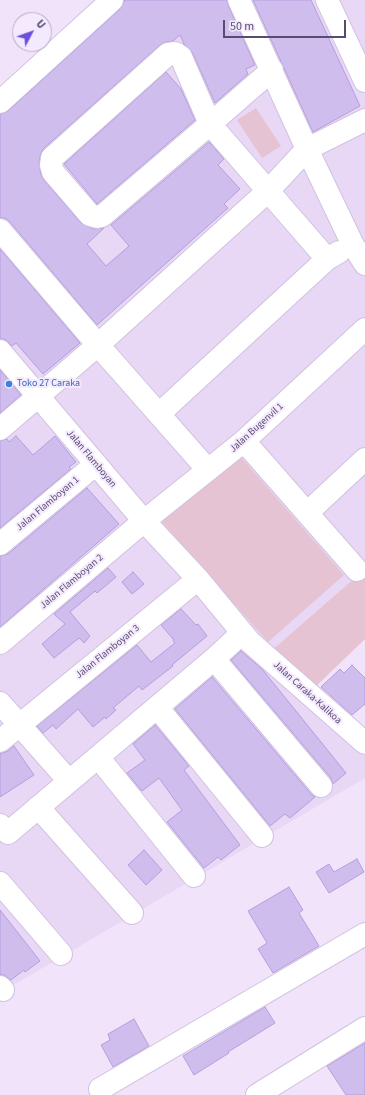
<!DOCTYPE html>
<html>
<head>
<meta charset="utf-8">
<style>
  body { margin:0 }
  #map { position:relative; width:365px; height:1095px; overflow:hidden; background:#f0e3fa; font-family:"Source Sans 3",sans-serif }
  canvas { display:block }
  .north { position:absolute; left:12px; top:12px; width:40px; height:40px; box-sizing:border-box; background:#f5e9fd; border:1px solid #b6aac5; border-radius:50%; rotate:49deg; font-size:11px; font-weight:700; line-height:16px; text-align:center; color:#574b70 }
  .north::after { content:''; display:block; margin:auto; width:14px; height:18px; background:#6b51db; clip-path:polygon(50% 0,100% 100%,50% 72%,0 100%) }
  .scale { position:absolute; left:223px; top:20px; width:123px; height:18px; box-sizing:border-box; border:2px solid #574b70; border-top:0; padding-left:5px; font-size:12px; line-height:14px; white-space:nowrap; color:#574b70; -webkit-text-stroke:3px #f5e9fd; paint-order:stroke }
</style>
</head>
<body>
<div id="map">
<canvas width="365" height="1095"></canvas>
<div class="north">U</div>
<div class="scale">50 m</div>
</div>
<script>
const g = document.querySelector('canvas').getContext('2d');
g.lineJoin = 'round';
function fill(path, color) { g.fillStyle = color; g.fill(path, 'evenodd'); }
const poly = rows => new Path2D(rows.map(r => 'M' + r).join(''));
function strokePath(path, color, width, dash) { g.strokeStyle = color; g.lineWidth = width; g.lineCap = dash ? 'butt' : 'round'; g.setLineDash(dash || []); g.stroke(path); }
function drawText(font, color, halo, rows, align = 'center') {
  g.font = font + ' "Source Sans 3",sans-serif'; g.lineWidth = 4; g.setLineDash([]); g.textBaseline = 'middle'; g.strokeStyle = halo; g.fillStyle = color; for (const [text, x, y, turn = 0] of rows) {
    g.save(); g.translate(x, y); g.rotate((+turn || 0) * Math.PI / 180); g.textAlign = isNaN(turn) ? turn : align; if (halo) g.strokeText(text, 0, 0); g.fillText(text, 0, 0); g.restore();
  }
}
const residential = poly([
  [101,0,365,0,365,569,271,651,365,752,365,778,0,993,0,87]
]);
const green = poly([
  [256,108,281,146,262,158,237,120],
  [239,455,344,575,268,642,162,522],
  [365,569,365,639,312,690,271,651]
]);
const building = poly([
  [125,0,227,0,228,5,255,65,246,69,248,74,215,103,192,52,184,44,180,35,173,41,166,42,160,45,43,149,40,156,39,164,41,175,44,180,81,223,94,229,104,228,87,244,106,266,129,246,111,225,209,142,224,159,218,165,240,189,224,204,228,208,97,325,10,222,5,218,0,218,0,114,8,111,120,9,125,0],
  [253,0,311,0,360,106,313,132,253,0],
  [166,72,181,89,195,120,97,204,64,164,166,72],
  [0,249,80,343,43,374,16,343,12,346,5,339,0,339,0,249],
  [0,370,21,395,0,413,0,370],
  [16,436,33,455,55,436,76,462,69,467,71,469,0,528,0,441,7,439,9,442,16,436],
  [87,488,119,524,0,627,0,556,8,554,87,488],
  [108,568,116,577,97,593,95,591,70,612,90,636,84,643,79,638,54,658,42,644,65,624,54,614,108,568],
  [133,572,144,584,132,594,122,582,133,572],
  [181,609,196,625,198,624,207,636,172,665,173,666,142,690,139,686,113,708,116,710,106,719,105,717,93,727,78,709,56,729,53,725,43,733,37,726,137,645,151,662,175,643,173,640,174,640,161,625,181,609],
  [241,651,262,669,346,773,333,784,331,778,231,660,241,651],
  [352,665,365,678,365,704,352,715,321,687,340,669,344,673,352,665],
  [212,677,311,794,315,797,290,818,285,814,270,826,175,709,212,677],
  [155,725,189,766,184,770,240,845,221,860,218,857,204,868,167,822,182,810,164,785,159,778,142,791,127,773,145,760,133,744,155,725],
  [14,746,34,775,0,797,0,754,8,751,14,746],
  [144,850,162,870,146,885,128,865,144,850],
  [357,859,364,872,329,893,316,872,329,864,334,872,357,859],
  [289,887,303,910,299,913,319,946,273,973,258,949,267,943,248,911,289,887],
  [0,910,40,961,25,972,24,970,11,980,4,975,0,975,0,910],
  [265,1007,275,1023,228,1052,229,1053,194,1075,183,1056,265,1007],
  [134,1019,149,1046,113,1067,101,1045,110,1040,108,1034,134,1019],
  [365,1043,365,1095,346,1095,327,1066,365,1043]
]);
const minor = poly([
  [239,0,307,149,353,245,365,264],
  [327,0,365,81],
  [272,70,210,124,102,216,97,217,90,215,53,172,51,165,52,158,168,54,175,53,181,57,210,124,327,259],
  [0,102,112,0],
  [0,230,98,345,208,470],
  [0,351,144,521,198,579,250,642,365,743],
  [159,414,327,259,339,252],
  [0,429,98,345,268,191,307,149,365,120],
  [244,441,357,570],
  [307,513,365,459],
  [0,544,96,464],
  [0,643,144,521,244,441,365,329],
  [214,659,321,786],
  [0,703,69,781],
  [157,707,262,836],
  [0,741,198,579],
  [98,757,194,876],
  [38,807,132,913],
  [0,825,8,833,214,659,242,633],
  [0,883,61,954],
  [0,987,3,990],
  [100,1089,365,934],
  [257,1095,365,1028]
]);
const markers = [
  [9,384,4,"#3f7fe0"]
];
const shopNames = [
  ["Toko 27 Caraka",17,384]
];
const streetNames = [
  ["Jalan Bugenvil 1",257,428,-42],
  ["Jalan Flamboyan",91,459,50],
  ["Jalan Flamboyan 1",48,504,-40],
  ["Jalan Flamboyan 2",72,582,-40],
  ["Jalan Flamboyan 3",108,652,-39],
  ["Jalan Caraka-Kalikoa",307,693,42]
];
fill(residential, '#e8d8f6');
fill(green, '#e6c3d2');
fill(building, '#cfbded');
strokePath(building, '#b59edf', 1);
strokePath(minor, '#d0c2e0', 24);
strokePath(minor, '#fff', 22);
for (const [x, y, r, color] of markers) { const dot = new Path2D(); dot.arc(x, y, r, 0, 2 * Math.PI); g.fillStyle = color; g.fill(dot); strokePath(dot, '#f5e9fd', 1.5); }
drawText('10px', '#366cbe', '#f5e9fd', shopNames, 'left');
drawText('10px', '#574b70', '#f5e9fd', streetNames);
</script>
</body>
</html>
